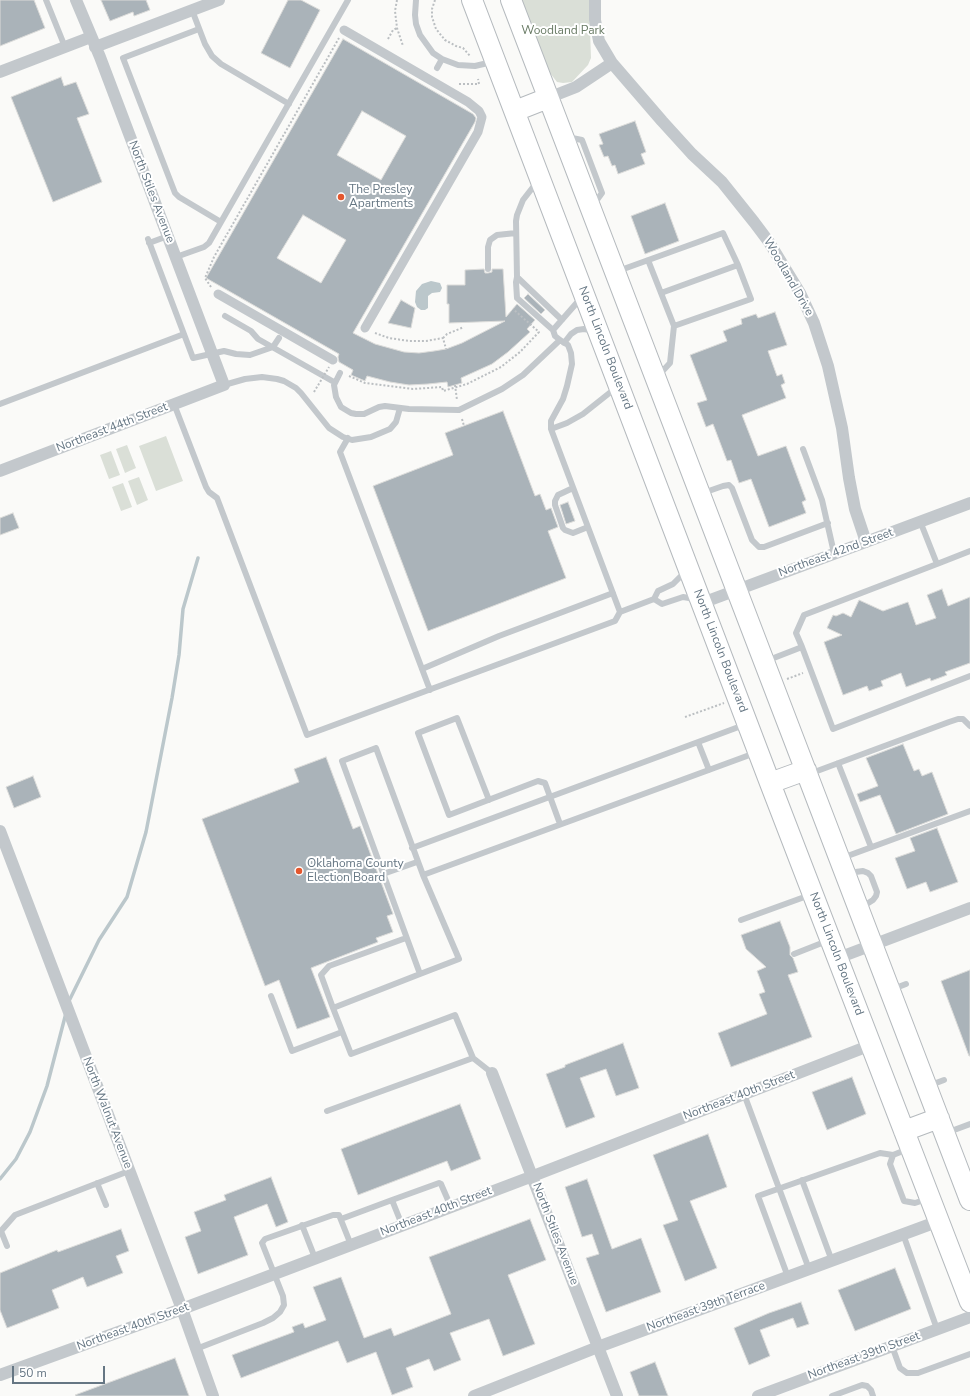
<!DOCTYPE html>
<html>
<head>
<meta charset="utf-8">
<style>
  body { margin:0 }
  #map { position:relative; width:970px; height:1396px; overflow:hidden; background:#fafaf8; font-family:"Nunito Sans",sans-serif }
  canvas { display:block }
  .scale { position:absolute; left:12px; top:1366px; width:93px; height:18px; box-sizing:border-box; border:2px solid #657683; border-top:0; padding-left:5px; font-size:12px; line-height:14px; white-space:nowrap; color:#657683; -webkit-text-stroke:3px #fff; paint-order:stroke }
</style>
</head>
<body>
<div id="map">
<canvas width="970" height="1396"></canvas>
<div class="scale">50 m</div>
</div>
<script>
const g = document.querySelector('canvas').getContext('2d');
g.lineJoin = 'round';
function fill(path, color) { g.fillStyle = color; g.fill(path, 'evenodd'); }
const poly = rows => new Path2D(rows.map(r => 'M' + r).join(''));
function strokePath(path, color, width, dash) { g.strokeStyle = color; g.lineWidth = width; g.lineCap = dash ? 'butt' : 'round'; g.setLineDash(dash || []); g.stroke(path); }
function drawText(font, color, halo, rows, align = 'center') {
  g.font = font + ' "Nunito Sans",sans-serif'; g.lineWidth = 4; g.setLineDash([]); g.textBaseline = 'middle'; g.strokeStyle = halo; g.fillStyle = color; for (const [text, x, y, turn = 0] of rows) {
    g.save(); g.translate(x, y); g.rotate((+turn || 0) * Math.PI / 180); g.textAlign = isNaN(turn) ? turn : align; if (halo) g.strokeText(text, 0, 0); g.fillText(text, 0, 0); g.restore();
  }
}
const green = poly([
  [522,0,589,0,591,58,588,65,572,82,563,83,557,82,550,73],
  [166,436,183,481,156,491,139,446],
  [127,445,136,468,125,473,116,449],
  [111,451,120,475,109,479,100,455],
  [139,477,148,500,137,505,128,481],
  [123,483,132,507,121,511,112,487]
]);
const water = poly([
  [431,281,440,283,442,288,440,292,432,293,428,296,428,308,425,310,421,310,417,307,415,302,416,291,422,284]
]);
const stream = poly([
  [69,1001,99,940,127,897,146,832,172,698,179,655,183,609,198,558],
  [0,1179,16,1159,30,1132,47,1086,66,1013]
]);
const building = poly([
  [0,0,34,0,45,28,0,46,0,0],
  [101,0,146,0,150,10,134,16,133,12,110,21,101,0],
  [288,0,301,0,320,10,290,68,261,53,288,0],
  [343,39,473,114,476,118,475,122,353,333,375,344,404,352,419,353,434,351,446,349,462,343,505,321,449,323,449,304,447,304,447,285,465,285,465,270,484,269,485,273,488,273,492,272,492,269,503,269,506,317,517,304,535,320,527,329,530,332,508,352,492,364,461,378,462,383,448,387,447,382,428,384,409,385,390,382,367,376,365,381,351,375,353,370,339,362,338,357,339,354,206,278,343,39],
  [362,111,406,136,381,180,337,155,362,111],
  [303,215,346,240,321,283,277,258,303,215],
  [61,77,64,86,76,82,89,114,77,118,102,182,53,202,11,97,61,77],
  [635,121,646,152,641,154,645,164,618,174,615,165,612,166,608,156,604,157,599,145,603,144,599,134,635,121],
  [665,203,679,241,645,254,631,216,665,203],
  [528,294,545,310,541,314,524,298,528,294],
  [401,300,415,308,411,328,388,323,401,300],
  [775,312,787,345,768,351,777,376,782,374,785,383,781,385,786,398,742,415,758,456,786,446,806,500,802,502,806,513,769,527,751,479,739,483,731,460,727,461,713,424,706,427,697,403,707,400,690,355,727,341,723,331,742,324,741,319,756,314,758,318,775,312],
  [503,411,535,496,540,494,546,510,551,508,558,527,548,531,566,578,428,631,373,486,453,455,445,433,503,411],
  [568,502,575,521,566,524,560,505,568,502],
  [13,513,19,528,0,535,0,518,13,513],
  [942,589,948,606,970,597,970,663,945,672,947,675,931,681,930,678,906,687,901,673,881,681,883,686,869,691,867,686,843,695,824,642,842,635,827,628,833,615,836,616,843,613,851,617,859,600,883,611,908,602,916,625,936,618,927,595,942,589],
  [903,744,914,771,919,769,922,776,932,772,948,814,896,834,880,795,860,802,857,794,878,786,866,758,903,744],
  [326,757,353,829,360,826,393,914,387,916,393,932,376,938,378,942,311,968,330,1017,297,1029,279,980,265,986,202,819,299,782,294,769,326,757],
  [33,776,41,797,14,808,6,787,33,776],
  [937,828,958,882,930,892,926,882,907,889,895,858,915,851,910,838,937,828],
  [780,921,790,947,790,955,793,958,798,972,788,975,812,1037,731,1067,718,1033,767,1014,759,994,765,992,757,971,766,967,746,949,741,935,780,921],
  [970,970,970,1056,969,1056,941,981,970,970],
  [623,1043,639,1088,616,1096,606,1069,580,1078,595,1117,566,1128,546,1074,565,1067,565,1065,623,1043],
  [852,1077,866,1114,827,1130,812,1092,852,1077],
  [460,1104,481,1159,451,1171,447,1161,358,1195,341,1149,460,1104],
  [708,1134,727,1187,690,1201,717,1268,685,1281,663,1225,678,1220,653,1155,708,1134],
  [271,1177,288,1222,276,1227,267,1204,234,1217,248,1255,198,1274,185,1237,201,1231,194,1212,226,1200,224,1195,271,1177],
  [587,1179,612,1249,641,1238,661,1292,606,1312,586,1258,599,1254,592,1234,582,1237,565,1187,587,1179],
  [530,1219,546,1260,508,1275,535,1344,503,1356,489,1319,450,1333,461,1360,434,1371,429,1359,406,1368,413,1387,392,1395,376,1352,347,1363,338,1341,241,1378,232,1355,294,1332,292,1327,303,1323,305,1328,326,1320,313,1287,341,1277,364,1338,391,1328,394,1336,451,1314,429,1257,530,1219],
  [121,1229,129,1251,116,1256,123,1273,87,1287,83,1277,52,1290,59,1308,7,1328,0,1310,0,1273,57,1250,58,1252,121,1229],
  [895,1268,911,1309,855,1331,838,1290,895,1268],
  [801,1302,809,1324,797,1328,793,1318,760,1330,770,1356,749,1365,734,1328,769,1313,801,1302],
  [175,1358,189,1396,76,1396,75,1395,175,1358],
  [655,1362,668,1396,639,1396,630,1372,655,1362]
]);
const path = poly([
  [397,0,395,11,397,28,403,46],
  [435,0,432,9,432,17,436,29,445,40,456,46,463,48,470,56],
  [388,39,393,30,397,28],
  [459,84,479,84,478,79],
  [211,287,205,278,214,257,339,38],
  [375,333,389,338,409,341,426,341,443,338,446,349],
  [443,338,447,334,464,327],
  [349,376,365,383,413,389,442,387,443,391,467,384,501,367,520,352,539,332,513,309],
  [455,385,457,400],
  [462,419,464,426],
  [787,679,803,673],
  [685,717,724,703]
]);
const service = poly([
  [46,0,65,47],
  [416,0,415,15,416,24,420,35,433,53,442,59,458,65,475,66,492,62],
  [192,10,205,44,212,56,221,64,289,104],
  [199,29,123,58,175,193,179,197,221,222],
  [437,68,442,59],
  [567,137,582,140,602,193,594,204],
  [537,182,523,200,517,215,516,221,517,277,562,320],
  [148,239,193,358,224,351,236,354,250,355,273,347,279,338],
  [149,243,168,236],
  [176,257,204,247,209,243,348,0],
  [648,260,674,326],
  [488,269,488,247,490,240,497,235,516,233],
  [618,271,723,233,738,265,751,299,674,326,670,363,658,376],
  [517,277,516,282,517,298,553,330,555,336,560,340,568,345,571,353,572,364,567,386,563,399,551,421,551,429,620,612],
  [661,293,738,265],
  [225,316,251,331,258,339,334,382],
  [553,330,581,298],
  [564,343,571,334,577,330,584,329,595,331],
  [340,373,334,385,336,397,341,407,351,413,356,414,364,414,379,407,385,406,409,409,459,410,502,389,523,375,560,340],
  [224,385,245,379,262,377,277,379,284,381,296,388,301,393,329,428,343,437,352,440,371,437,390,429,396,422,400,408],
  [0,404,184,334],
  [174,404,206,487,209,492,217,498,307,735,615,621,620,612,654,599,658,591,673,584,685,572],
  [551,429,567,423,583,414,617,387],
  [348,438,340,452,430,690],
  [803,449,822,500,834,553],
  [573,488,558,495,555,501,555,505,563,528,565,530,573,533,588,527],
  [703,493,723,486,729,485,732,488,752,540,759,547,764,547,828,523],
  [920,521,937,564,970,551],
  [654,599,662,604,683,597,689,598,696,600],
  [802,647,833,729,970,676],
  [766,661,802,647,796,633,804,615,937,564],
  [422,669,499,636,613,593],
  [698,742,709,770],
  [376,748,423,875,459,959,420,974,342,761,376,748],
  [838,763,871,847],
  [809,774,949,722,958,719,963,719,970,726],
  [489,800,457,718,418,733,449,815,538,781,545,783,560,824],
  [412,848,744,725],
  [842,858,970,811],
  [848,873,863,871,868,873,871,876,877,892,876,896,873,900,862,907],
  [383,874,417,862],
  [423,875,755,753],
  [741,920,810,895],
  [406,938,329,966,321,975,333,1008,420,974],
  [794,954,827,941],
  [893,989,906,984],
  [271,996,292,1051,342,1032],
  [473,1058,492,1073],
  [928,1086,944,1080],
  [744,1094,809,1269],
  [327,1111,473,1058,455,1015,351,1054,333,1008],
  [946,1133,970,1124],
  [893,1155,890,1164,904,1201,915,1203,927,1199],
  [802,1180,832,1261],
  [97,1183,106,1205],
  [392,1200,439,1183,441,1184,451,1207],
  [341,1219,392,1200,402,1225],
  [302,1225,315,1258],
  [903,1234,937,1329],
  [7,1246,1,1231,15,1215,129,1171],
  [788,1277,758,1196,880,1153,893,1155,908,1149],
  [892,1346,900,1368,907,1373,918,1373,970,1354],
  [196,1349,263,1323,273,1318,280,1312,284,1305,283,1296,262,1243,265,1239,333,1215,339,1215,351,1245],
  [832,1396,862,1385,867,1386,871,1390,873,1396]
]);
const pedestrian = poly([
  [344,30,468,102,479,111,482,117,478,132,365,328],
  [218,294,333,360]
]);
const minor = poly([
  [95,47,219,0],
  [612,63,662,121,692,154,722,182,754,222,769,242,800,293,814,323,828,366,842,428,849,478,855,509,866,542],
  [0,72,91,37],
  [548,98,576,87,612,63,599,41,595,20,595,0],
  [0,471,224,385,100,57,76,0],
  [702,603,970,503],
  [0,831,182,1309,213,1396],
  [838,958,970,908],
  [492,1073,617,1396],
  [0,1375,182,1309,533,1176,871,1045],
  [474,1396,598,1347,939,1221],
  [758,1396,970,1317]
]);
const primary = poly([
  [472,0,770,783,970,1302],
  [511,0,970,1200],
  [515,111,548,98],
  [770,783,806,770],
  [904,1131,939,1118]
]);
const pathBridge = poly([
  [314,392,329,367]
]);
const markers = [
  [341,197,4,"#e4572e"],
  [299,871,4,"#e4572e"]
];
const parkNames = [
  ["Woodland Park",563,31]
];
const poiNames = [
  ["The Presley",349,190],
  ["Apartments",349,204],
  ["Oklahoma County",307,864],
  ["Election Board",307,878]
];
const streetNames = [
  ["North Stiles Avenue",151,192,69],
  ["Woodland Drive",788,277,60],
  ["North Lincoln Boulevard",605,348,69],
  ["Northeast 44th Street",112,428,-21],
  ["Northeast 42nd Street",836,553,-20],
  ["North Lincoln Boulevard",720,651,69],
  ["North Lincoln Boulevard",836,954,69],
  ["Northeast 40th Street",739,1096,-21],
  ["North Walnut Avenue",107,1113,69],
  ["Northeast 40th Street",436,1212,-21],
  ["North Stiles Avenue",555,1234,69],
  ["Northeast 39th Terrace",706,1307,-20],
  ["Northeast 40th Street",133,1327,-20],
  ["Northeast 39th Street",864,1356,-20]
];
fill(green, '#dadfd7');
fill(water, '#bbc7cb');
strokePath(stream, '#bbc7cb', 3.5);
fill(building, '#aab3b9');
strokePath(building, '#dcdcda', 1);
strokePath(primary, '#b5babe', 22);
strokePath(path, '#bbbfc2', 2, [2, 2]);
strokePath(service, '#c3c8cc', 6);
strokePath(pedestrian, '#c3c8cc', 9);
strokePath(minor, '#c3c8cc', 12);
strokePath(primary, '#fff', 20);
strokePath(pathBridge, '#bbbfc2', 2, [2, 2]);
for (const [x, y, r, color] of markers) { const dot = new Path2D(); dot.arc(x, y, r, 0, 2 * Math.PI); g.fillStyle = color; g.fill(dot); strokePath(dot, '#fff', 1.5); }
drawText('12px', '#687a64', '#fff', parkNames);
drawText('12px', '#657683', '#fff', poiNames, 'left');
drawText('12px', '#657683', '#fff', streetNames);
</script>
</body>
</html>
